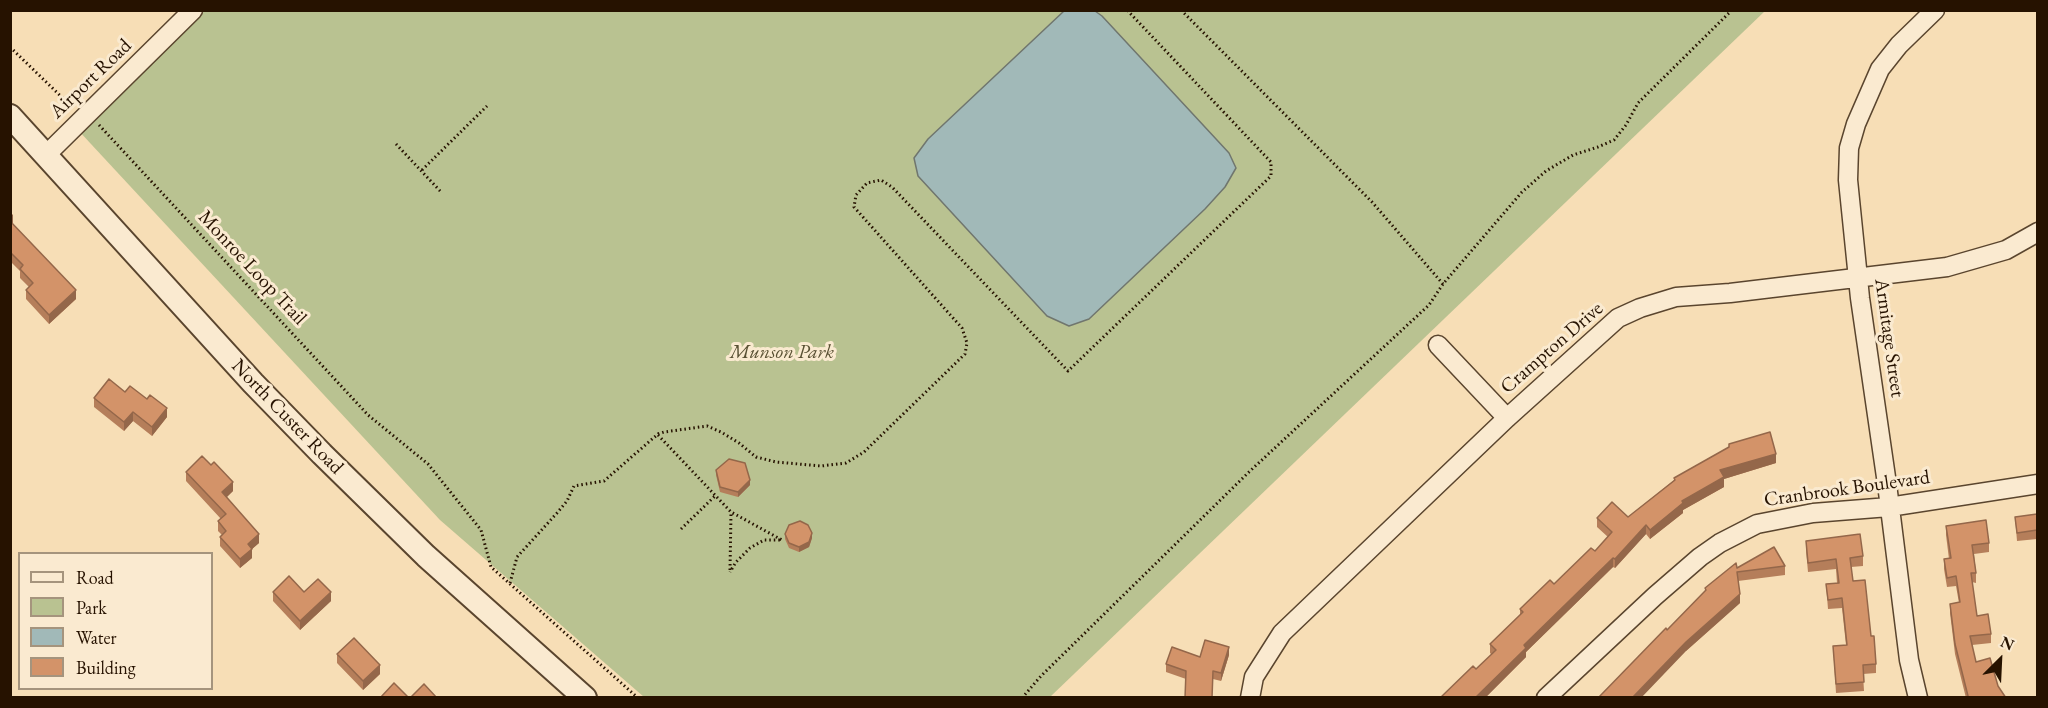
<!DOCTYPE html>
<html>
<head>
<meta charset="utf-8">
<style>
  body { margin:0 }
  #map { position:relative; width:2048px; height:708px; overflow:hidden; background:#f7deb6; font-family:"EB Garamond",serif }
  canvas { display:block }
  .frame { position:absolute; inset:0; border:12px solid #261200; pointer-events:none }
  .legend { position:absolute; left:18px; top:552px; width:195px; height:138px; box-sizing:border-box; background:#faead0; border:2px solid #a5947d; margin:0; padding:8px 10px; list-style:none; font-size:18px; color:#261200 }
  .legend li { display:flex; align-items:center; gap:12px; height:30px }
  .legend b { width:30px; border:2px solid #a5947d }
  .north { position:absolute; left:1970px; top:630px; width:60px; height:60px; -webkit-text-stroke:4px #faead0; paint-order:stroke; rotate:24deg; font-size:16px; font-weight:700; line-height:24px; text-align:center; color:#261200 }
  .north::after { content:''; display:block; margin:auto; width:21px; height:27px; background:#261200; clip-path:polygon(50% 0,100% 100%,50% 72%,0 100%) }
</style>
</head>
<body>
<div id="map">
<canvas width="2048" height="708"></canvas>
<div class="frame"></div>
<ul class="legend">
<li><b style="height:8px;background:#faead0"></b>Road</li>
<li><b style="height:16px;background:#b9c291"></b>Park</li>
<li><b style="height:16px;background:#a1b9b8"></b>Water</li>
<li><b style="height:16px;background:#d39369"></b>Building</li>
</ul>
<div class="north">N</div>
</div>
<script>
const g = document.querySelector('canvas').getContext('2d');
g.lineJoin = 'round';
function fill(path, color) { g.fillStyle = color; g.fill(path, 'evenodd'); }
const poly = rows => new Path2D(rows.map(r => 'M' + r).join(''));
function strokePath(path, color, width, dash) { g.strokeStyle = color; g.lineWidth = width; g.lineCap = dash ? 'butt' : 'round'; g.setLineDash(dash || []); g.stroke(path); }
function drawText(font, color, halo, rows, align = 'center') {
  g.font = font + ' "EB Garamond",serif'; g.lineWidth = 6; g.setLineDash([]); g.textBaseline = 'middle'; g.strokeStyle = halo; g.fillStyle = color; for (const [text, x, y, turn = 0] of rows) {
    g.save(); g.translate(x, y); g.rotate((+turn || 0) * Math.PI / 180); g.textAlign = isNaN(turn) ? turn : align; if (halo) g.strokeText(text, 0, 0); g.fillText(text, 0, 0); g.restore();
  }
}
const green = poly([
  [203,11,1765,11,1050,697,644,697,440,520,78,130]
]);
const water = poly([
  [1095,11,1102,16,1229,153,1236,168,1225,187,1205,209,1089,319,1069,326,1047,316,918,176,914,158,928,139,1064,11,1095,11]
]);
const path = poly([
  [1181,10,1372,202,1443,284],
  [10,47,73,108],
  [99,125,368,415,428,464,481,530,491,567,638,698],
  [396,144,442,193],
  [422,170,487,106],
  [658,435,731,512,782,540,764,540,750,548,736,562,730,572],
  [681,529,715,496],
  [730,570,731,512],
  [510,583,517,557,557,513,567,501,574,486,604,481,658,434,664,432,707,426,721,432,739,443,756,457,776,462,821,466,846,463,864,452,965,354,967,343,962,328,854,207,856,195,867,183,881,180,892,187,1068,371,1271,176,1271,162,1127,10],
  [1022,698,1041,676,1250,471,1429,305,1443,284,1522,192,1546,171,1573,155,1598,147,1614,140,1626,125,1638,103,1732,10]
]);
const minor = poly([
  [46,155,193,10],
  [1438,345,1507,418],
  [1250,698,1254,677,1282,633,1507,418,1618,318,1640,308,1676,297,1730,293,1947,267,2006,250,2038,232],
  [1546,698,1655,596,1700,557,1720,543,1757,524,1813,513,1889,507,2038,484],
  [1918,698,1909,660,1887,484,1860,298,1848,180,1849,148,1856,124,1880,69,1899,45,1935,10]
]);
const tertiary = poly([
  [10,116,253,383,322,454,426,556,585,698]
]);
const wall = poly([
  [10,212,13,224,76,299,49,324,26,299,26,290,29,287,20,278,20,271,10,261],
  [125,392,167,417,152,436,133,421,124,431,94,407,94,398],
  [1729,444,1776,463,1724,479,1724,487,1683,510,1683,513,1650,539,1646,534,1615,568,1613,567,1526,652,1526,657,1485,698,1440,698,1476,669,1492,655,1490,653,1490,644,1520,615,1520,609,1554,584,1595,551,1608,537,1597,527,1597,518,1628,517,1674,480,1674,478,1729,447],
  [716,470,750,485,738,497,720,492,716,475],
  [186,472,233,491,226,497,259,543,252,549,252,558,240,568,220,546,220,537,222,535,218,531,218,521,221,519,186,481],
  [2037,514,2037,539,2017,541,2015,517],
  [1946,526,1989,543,1989,552,1974,554,1976,573,1976,583,1972,582,1977,616,1991,634,1991,643,1972,645,1976,662,1998,686,1966,698,1955,654,1950,613,1950,604,1959,603,1956,586,1947,587,1944,569,1944,559,1949,559,1946,535],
  [785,534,812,538,809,547,799,552,789,548,785,539],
  [1806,541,1863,556,1863,566,1851,567,1853,581,1871,636,1876,664,1876,673,1863,674,1864,691,1836,693,1833,646,1846,645,1842,608,1828,609,1826,584,1837,583,1836,569,1808,572,1806,550],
  [1785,566,1785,575,1738,581,1740,603,1686,651,1667,630,1705,591,1705,588,1737,568],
  [273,592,304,592,331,601,300,630,273,601],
  [337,654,380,674,363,690,337,663],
  [1229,655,1221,681,1213,679,1186,679,1166,672,1166,664,1200,657]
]);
const shadedWall = poly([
  [13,214,13,224,10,226,10,217],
  [76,290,76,299,49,324,49,315],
  [167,408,167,417,152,436,152,427],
  [133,412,133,421,124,431,124,422],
  [1776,454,1776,463,1724,479,1724,487,1683,510,1683,513,1650,539,1650,530,1682,501,1720,470],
  [750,480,750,485,738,497,738,492],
  [233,482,233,491,222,502,222,492],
  [1646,525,1646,534,1615,568,1615,559],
  [812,533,812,538,809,547,799,552,799,547],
  [259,534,259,543,252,549,252,558,240,568,240,559,248,544],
  [1613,558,1613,567,1526,652,1526,657,1485,698,1475,698,1524,645],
  [331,592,331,601,300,630,300,621],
  [1740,594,1740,603,1686,651,1641,698,1632,698,1686,642],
  [1229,647,1229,655,1221,681,1221,673],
  [380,665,380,674,363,690,363,681]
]);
const building = poly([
  [10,221,76,290,49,315,26,290,33,283,20,269,23,265,10,252,10,221],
  [109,379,125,392,130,386,147,399,150,395,167,408,152,427,133,412,124,422,94,398,109,379],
  [1770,432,1776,454,1720,470,1724,477,1682,501,1683,503,1650,530,1646,525,1615,559,1613,558,1524,645,1526,648,1475,698,1440,698,1473,666,1476,669,1496,650,1490,644,1523,612,1520,609,1550,580,1554,584,1591,548,1595,551,1612,532,1597,518,1612,502,1628,517,1675,480,1674,478,1729,447,1729,444,1770,432],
  [202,456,211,465,214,462,233,482,222,492,259,534,248,544,252,549,240,559,220,537,226,531,218,521,226,514,186,472,202,456],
  [729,459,745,463,750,480,738,492,720,487,716,470,729,459],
  [2037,514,2037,530,2017,533,2015,517,2037,514],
  [1986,520,1989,543,1972,545,1976,573,1971,573,1977,616,1988,614,1991,634,1970,636,1976,662,1990,658,1998,686,2006,698,1966,698,1968,696,1955,644,1950,604,1960,602,1956,576,1947,578,1944,559,1951,558,1946,526,1986,520],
  [800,521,808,525,812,533,809,542,799,547,789,543,785,534,789,525,800,521],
  [1860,534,1863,556,1850,558,1853,581,1865,580,1871,636,1874,636,1876,664,1863,665,1864,682,1836,684,1833,646,1847,645,1842,598,1828,600,1826,584,1839,583,1836,559,1808,563,1806,541,1860,534],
  [1774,547,1785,566,1737,572,1740,594,1686,642,1632,698,1598,698,1666,628,1667,630,1706,590,1705,588,1736,563,1737,568,1774,547],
  [289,576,304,592,318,579,331,592,300,621,273,592,289,576],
  [354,638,380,665,363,681,337,654,354,638],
  [1205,640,1229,647,1221,673,1213,671,1212,698,1185,698,1186,671,1166,664,1172,647,1200,657,1205,640],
  [394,683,409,698,380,698,394,683],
  [424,684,437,698,410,698,424,684]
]);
const streetNames = [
  ["Airport Road",91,79,-44],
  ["Monroe Loop Trail",252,268,47],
  ["Armitage Street",1889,338,82],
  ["Crampton Drive",1552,348,-41],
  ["North Custer Road",287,417,46],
  ["Cranbrook Boulevard",1847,489,-8]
];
const parkNames = [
  ["Munson Park",782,353]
];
fill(green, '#b9c291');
fill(water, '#a1b9b8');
strokePath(water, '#70766e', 1.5);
strokePath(minor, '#5a452e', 21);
strokePath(tertiary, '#5a452e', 26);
strokePath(path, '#261200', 3, [1.5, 3]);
strokePath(minor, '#faead0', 18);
strokePath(tertiary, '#faead0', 22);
fill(wall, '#b57e5a');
fill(shadedWall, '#94674a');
fill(building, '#d39369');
strokePath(building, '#94674a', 1.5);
drawText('20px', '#261200', '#faead0', streetNames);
drawText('italic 20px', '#595033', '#faead0', parkNames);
</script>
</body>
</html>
